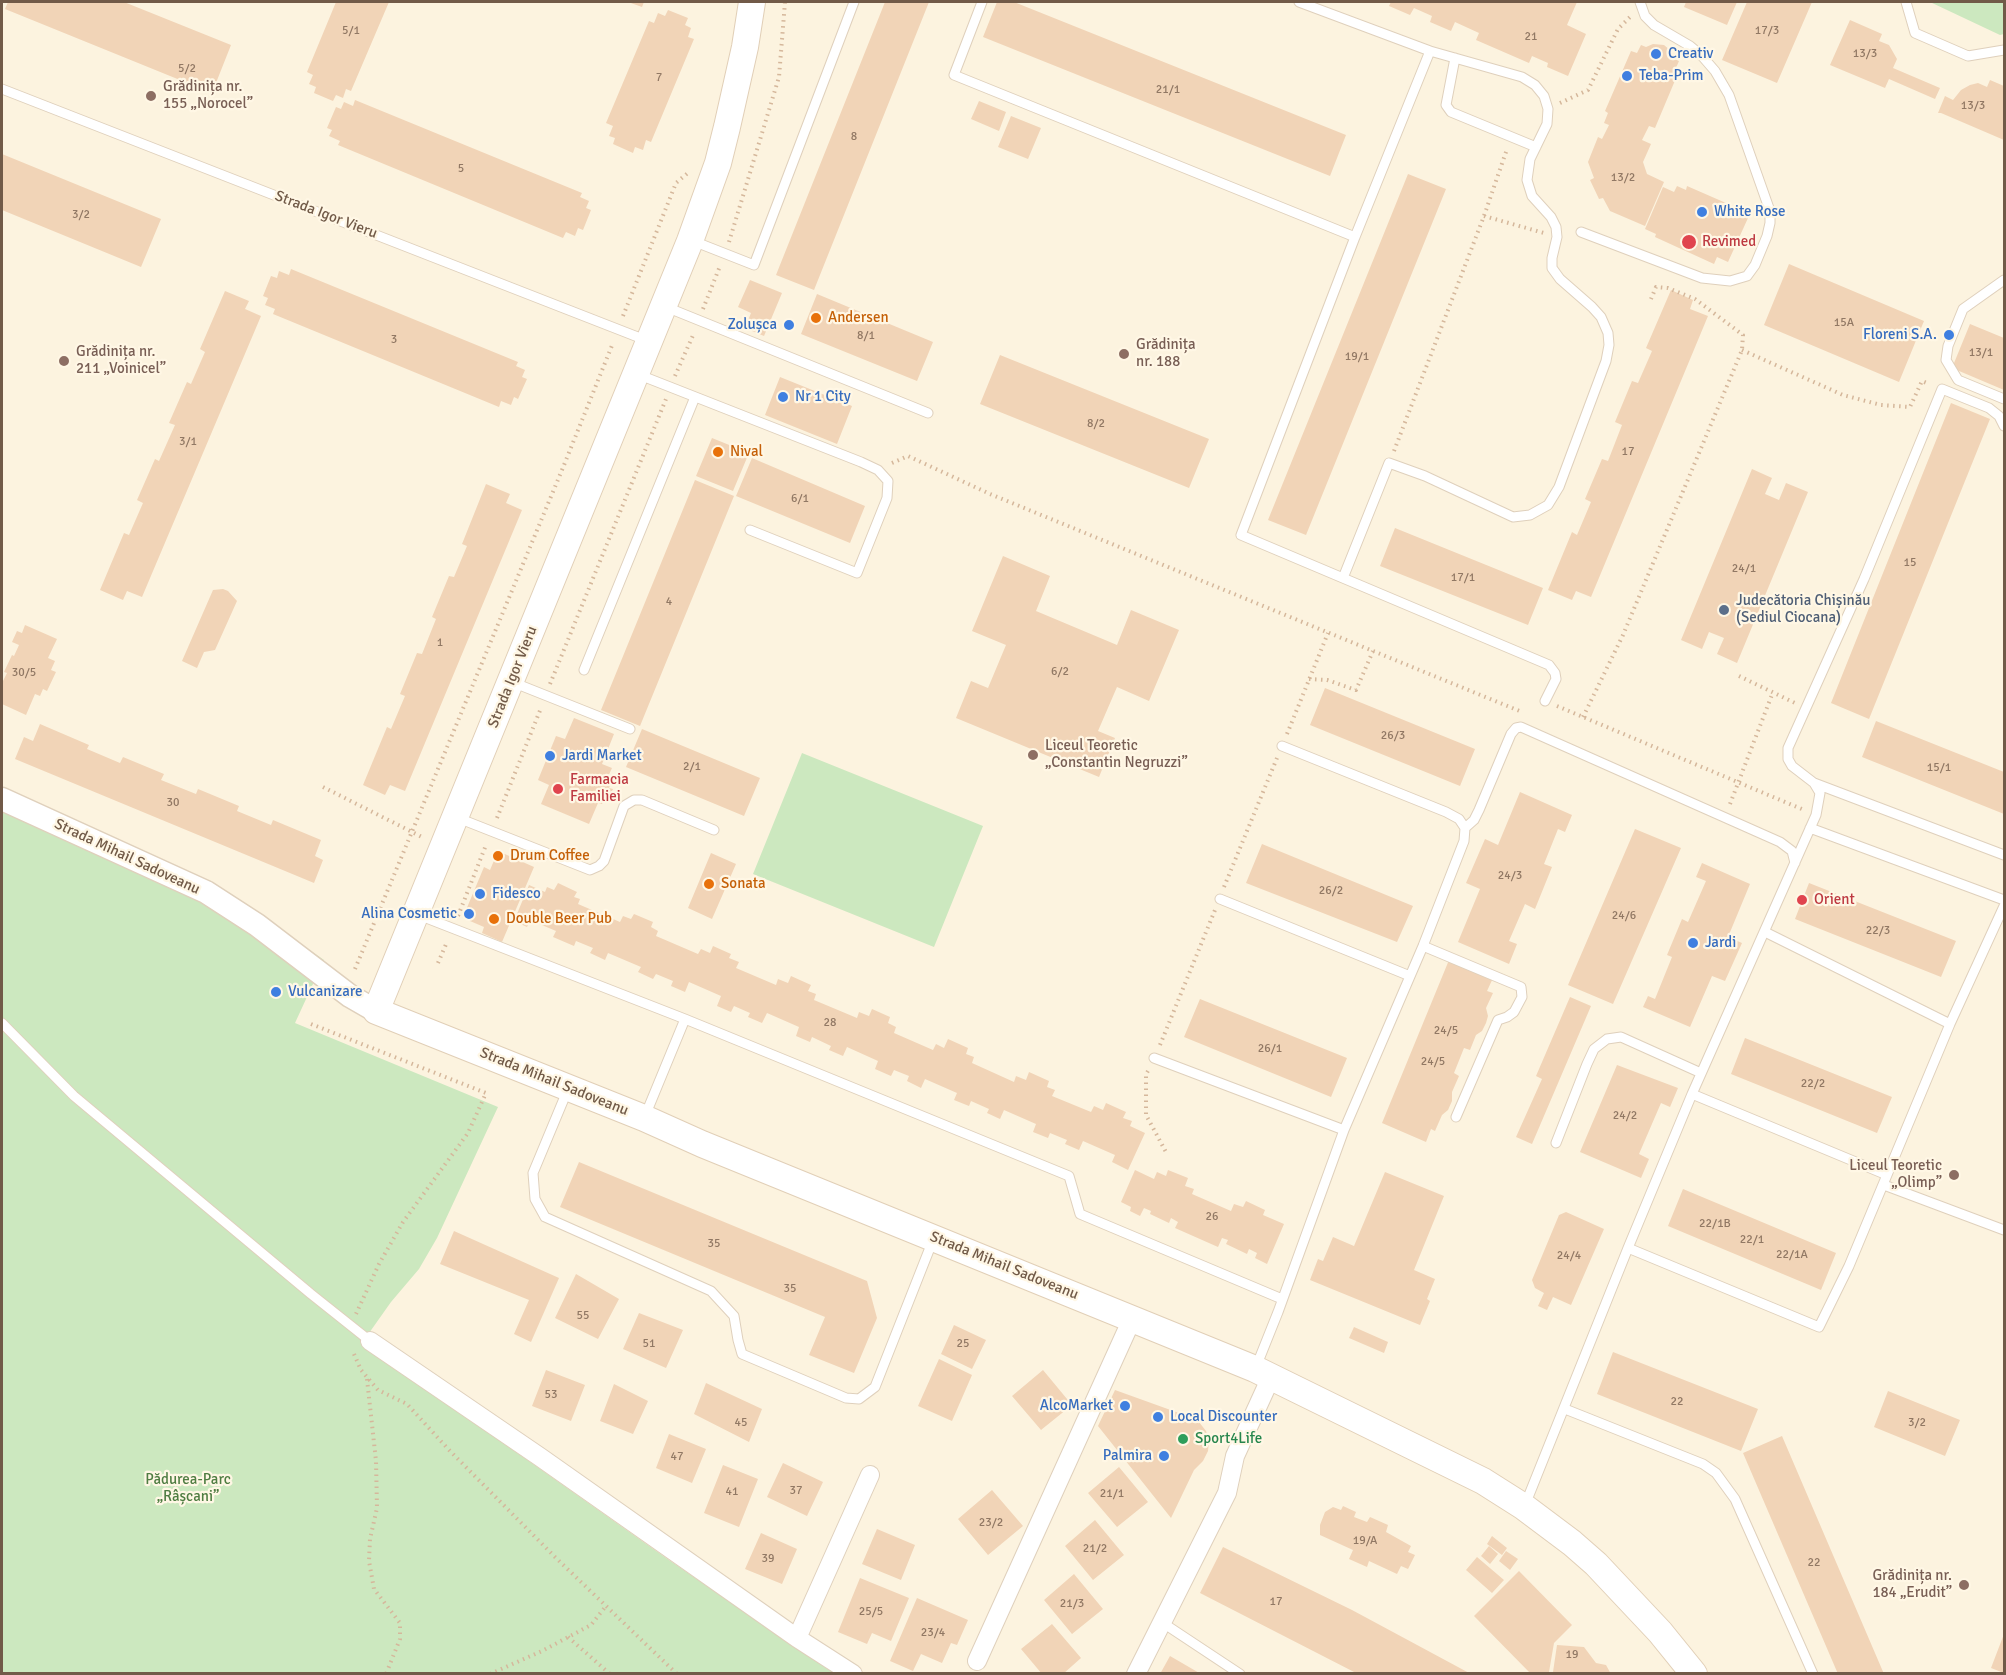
<!DOCTYPE html>
<html>
<head>
<meta charset="utf-8">
<style>
  body { margin:0 }
  #map { position:relative; width:2006px; height:1675px; overflow:hidden; background:#fcf3df; font-family:Signika,sans-serif }
  canvas { display:block }
  .frame { position:absolute; inset:0; border:3px solid #715a48; pointer-events:none }
</style>
</head>
<body>
<div id="map">
<canvas width="2006" height="1675"></canvas>
<div class="frame"></div>
</div>
<script>
const g = document.querySelector('canvas').getContext('2d');
g.lineJoin = 'round';
function fill(path, color) { g.fillStyle = color; g.fill(path, 'evenodd'); }
const poly = rows => new Path2D(rows.map(r => 'M' + r).join(''));
function strokePath(path, color, width, dash) { g.strokeStyle = color; g.lineWidth = width; g.lineCap = dash ? 'butt' : 'round'; g.setLineDash(dash || []); g.stroke(path); }
function drawText(font, color, halo, rows, align = 'center') {
  g.font = font + ' Signika,sans-serif'; g.lineWidth = 4.5; g.setLineDash([]); g.textBaseline = 'middle'; g.strokeStyle = halo; g.fillStyle = color; for (const [text, x, y, turn = 0] of rows) {
    g.save(); g.translate(x, y); g.rotate((+turn || 0) * Math.PI / 180); g.textAlign = isNaN(turn) ? turn : align; if (halo) g.strokeText(text, 0, 0); g.fillText(text, 0, 0); g.restore();
  }
}
const green = poly([
  [1930,2,2004,2,2004,34,2000,35],
  [802,753,983,826,934,947,753,874],
  [2,788,233,897,324,960,295,1023,498,1107,437,1238,419,1269,391,1302,362,1343,669,1560,834,1673,2,1674]
]);
const building = poly([
  [8,2,124,2,231,45,212,93,5,9],
  [336,2,389,2,351,91,346,89,343,98,336,95,333,101,314,93,316,87,309,84,313,75,307,72],
  [628,2,644,2,642,7],
  [885,2,929,2,814,290,776,275],
  [997,2,1014,2,1346,135,1330,176,983,37],
  [1391,2,1577,2,1567,25,1586,34,1568,76,1547,67,1548,63,1532,56,1529,63,1476,40,1479,33,1455,22,1451,31,1430,22,1432,16,1414,8,1410,15,1389,6],
  [1686,2,1737,2,1727,25,1684,7],
  [1747,2,1812,2,1777,83,1722,60],
  [668,10,688,18,685,25,691,28,688,37,694,39,651,142,646,140,643,150,635,147,633,153,613,144,615,138,609,136,613,126,606,123,649,21,654,23,658,13,665,16],
  [1850,20,1882,34,1879,41,1889,45,1897,59,1893,68,1940,88,1935,99,1889,79,1885,88,1830,65],
  [1653,44,1664,45,1671,51,1675,59,1679,61,1675,70,1679,71,1655,128,1649,126,1642,140,1651,144,1643,162,1647,174,1664,182,1645,226,1610,211,1603,198,1599,199,1590,180,1594,178,1588,162,1598,137,1602,139,1609,125,1604,123,1608,113,1605,111,1631,51,1637,53,1641,45,1646,47],
  [1990,80,2004,86,2004,140,1941,113,1938,113,1945,96,1953,100,1961,90,1970,85,1978,83,1987,87],
  [355,100,582,193,580,197,589,201,586,208,591,210,583,230,578,228,575,236,566,232,563,238,338,145,340,141,329,136,332,130,327,128,336,107,341,109,344,102,353,106],
  [979,101,1006,112,999,131,971,119],
  [1011,116,1041,128,1028,159,998,147],
  [2,154,161,219,141,267,2,210],
  [1408,174,1446,189,1306,535,1268,520],
  [1677,186,1686,190,1687,186,1742,210,1740,214,1748,218,1728,262,1717,257,1714,264,1655,237,1656,234,1645,229,1663,187,1674,192],
  [1789,264,1924,321,1899,382,1764,325],
  [291,269,518,362,516,366,525,370,522,377,527,379,518,399,514,397,511,405,501,401,499,407,273,314,275,309,265,305,268,298,263,296,271,276,277,278,279,271,289,275],
  [750,280,782,293,764,336,745,328,751,313,738,307],
  [1671,290,1693,300,1690,309,1708,316,1591,597,1576,591,1572,600,1548,590,1572,532,1577,535,1591,502,1585,499,1602,459,1608,461,1622,425,1615,422,1632,381,1638,383,1652,351,1646,348],
  [225,291,249,301,245,309,261,316,142,597,127,591,123,600,100,590,124,533,129,535,143,503,137,500,155,459,159,461,175,425,169,423,187,382,191,384,205,352,200,349],
  [817,294,933,342,917,381,801,334],
  [1970,324,2004,338,2004,390,1952,368],
  [1000,355,1209,439,1189,488,980,404],
  [780,377,852,406,837,444,765,415],
  [1951,403,1990,419,1869,719,1831,703],
  [712,438,749,453,733,491,696,476],
  [752,458,865,506,850,543,736,496],
  [1752,469,1772,478,1765,494,1779,500,1786,483,1808,492,1737,663,1717,654,1724,638,1709,632,1702,649,1681,640],
  [695,480,734,496,640,726,601,710],
  [486,484,510,494,506,503,522,510,405,791,390,785,385,795,363,785,387,727,391,729,405,696,400,694,417,653,422,654,436,619,432,617,449,576,454,577,467,546,462,544],
  [1395,528,1543,588,1528,625,1380,566],
  [1003,556,1050,576,1036,611,1117,645,1131,610,1179,630,1149,701,1117,687,1098,731,1115,738,1099,777,956,718,971,681,988,688,1006,645,972,631],
  [223,589,228,591,237,601,215,650,204,652,197,668,182,661,213,590],
  [25,625,57,639,48,658,55,661,51,670,56,672,47,691,43,689,40,696,35,694,26,715,2,704,2,680,3,681,7,673,4,672,12,655,14,656,19,645,12,642,17,631,22,633],
  [1325,688,1475,749,1460,786,1310,725],
  [574,718,614,734,602,764,612,768,606,781,611,783,609,788,613,789,608,800,605,798,602,804,598,803,589,824,541,804,549,785,538,780,556,736,565,739],
  [1876,721,2004,772,2004,814,1862,757],
  [40,724,89,745,87,749,120,763,123,757,164,774,161,780,196,794,198,789,239,806,237,811,271,825,273,820,321,840,315,856,323,860,314,883,15,759,24,737,33,741],
  [642,729,760,778,744,816,626,767],
  [1520,792,1572,815,1565,832,1558,829,1544,864,1552,867,1535,909,1525,904,1509,941,1517,944,1509,964,1458,942,1480,889,1466,883,1485,839,1498,845],
  [1635,829,1681,848,1613,1004,1568,985],
  [1262,844,1413,906,1397,942,1246,883],
  [498,851,534,867,502,942,482,933,484,927,470,921,466,910,484,867,490,870],
  [711,853,736,864,712,919,688,908],
  [1702,863,1750,884,1728,937,1742,943,1725,981,1712,976,1690,1027,1643,1007,1648,996,1655,999,1672,957,1667,955,1682,919,1688,922,1706,881,1696,877],
  [558,883,577,892,574,897,580,899,578,904,620,922,623,916,631,919,634,914,653,922,651,927,658,931,656,936,698,954,701,949,710,953,713,946,731,954,729,958,739,962,736,968,776,985,778,979,788,983,791,976,811,985,808,991,816,994,814,1000,857,1018,859,1012,869,1016,872,1009,890,1017,888,1023,896,1027,894,1033,933,1050,936,1044,944,1048,948,1039,968,1048,966,1054,974,1057,972,1063,1014,1082,1016,1076,1026,1080,1029,1072,1049,1081,1047,1087,1055,1090,1052,1096,1091,1112,1094,1106,1103,1110,1106,1103,1126,1112,1123,1118,1132,1121,1130,1126,1145,1133,1128,1170,1112,1162,1115,1155,1083,1141,1079,1150,1065,1144,1067,1140,1050,1133,1048,1138,1033,1132,1036,1124,1004,1110,1000,1119,987,1113,989,1109,971,1101,969,1106,954,1100,957,1093,925,1079,921,1088,907,1081,909,1076,894,1070,891,1076,875,1069,878,1061,847,1047,843,1056,829,1050,831,1046,812,1037,810,1042,796,1036,799,1027,767,1013,762,1023,748,1017,750,1013,734,1006,731,1012,717,1006,721,996,689,982,685,992,671,986,673,981,656,974,653,979,638,972,641,967,608,953,605,960,590,953,593,948,576,941,574,946,553,937,556,931,530,920,527,927,514,921,529,885,545,892,547,887,554,890],
  [1809,883,1956,941,1941,977,1795,919],
  [1449,960,1493,978,1487,991,1493,993,1486,1008,1488,1016,1486,1023,1482,1031,1476,1035,1470,1050,1464,1048,1454,1073,1459,1076,1452,1092,1452,1101,1448,1110,1442,1115,1435,1131,1431,1129,1426,1142,1382,1123],
  [1570,997,1591,1006,1532,1144,1516,1137,1542,1079,1536,1076],
  [1200,999,1347,1058,1331,1097,1184,1037],
  [1745,1038,1892,1097,1877,1133,1731,1074],
  [1617,1065,1678,1088,1670,1107,1661,1103,1639,1154,1649,1159,1641,1178,1580,1152],
  [579,1162,867,1281,877,1318,854,1373,809,1355,825,1317,560,1207],
  [1135,1170,1154,1179,1157,1172,1166,1176,1168,1170,1188,1178,1185,1186,1194,1189,1192,1194,1231,1211,1234,1204,1243,1207,1246,1201,1265,1210,1263,1215,1284,1224,1267,1264,1255,1258,1257,1253,1249,1249,1247,1254,1226,1244,1228,1240,1222,1238,1218,1247,1175,1228,1178,1222,1171,1218,1169,1223,1150,1214,1151,1211,1144,1208,1140,1216,1130,1211,1131,1207,1121,1202],
  [1385,1172,1444,1196,1414,1270,1435,1279,1427,1299,1430,1301,1420,1325,1310,1280,1318,1259,1323,1261,1333,1237,1354,1246],
  [1683,1189,1836,1253,1821,1290,1668,1226],
  [1566,1212,1604,1229,1571,1305,1553,1297,1547,1310,1538,1306,1544,1293,1535,1288,1532,1280,1559,1215],
  [454,1231,559,1278,531,1342,514,1334,529,1300,440,1264],
  [576,1274,619,1299,598,1339,555,1318],
  [639,1313,683,1330,666,1368,623,1349],
  [954,1325,986,1340,972,1369,941,1354],
  [1354,1327,1388,1342,1384,1353,1349,1338],
  [1613,1352,1758,1409,1741,1451,1597,1394],
  [939,1359,972,1375,952,1421,918,1406],
  [546,1370,585,1385,571,1421,532,1406],
  [1043,1370,1072,1405,1041,1430,1012,1396],
  [706,1383,762,1409,749,1442,694,1414],
  [614,1384,648,1401,633,1434,600,1421],
  [1115,1390,1190,1417,1199,1422,1206,1431,1209,1441,1208,1451,1203,1461,1194,1470,1171,1518,1098,1426],
  [1888,1391,1960,1420,1945,1456,1874,1427],
  [669,1434,706,1449,692,1483,656,1468],
  [1782,1436,1884,1674,1838,1674,1743,1453],
  [783,1463,823,1482,807,1516,767,1497],
  [723,1465,758,1479,739,1527,704,1513],
  [1119,1467,1148,1502,1117,1527,1088,1493],
  [992,1490,1023,1526,988,1555,958,1519],
  [1343,1506,1356,1512,1354,1517,1367,1522,1370,1517,1388,1525,1386,1532,1411,1546,1408,1552,1415,1555,1408,1569,1401,1566,1397,1574,1369,1561,1367,1567,1349,1559,1353,1550,1320,1535,1320,1525,1325,1512,1333,1507,1341,1510],
  [1095,1520,1124,1555,1093,1580,1065,1546],
  [877,1529,915,1545,901,1580,862,1564],
  [761,1533,797,1549,782,1584,745,1569],
  [1492,1536,1507,1548,1502,1555,1487,1544],
  [1489,1546,1498,1554,1490,1564,1481,1556],
  [1223,1547,1352,1610,1471,1674,1358,1674,1200,1593],
  [1506,1551,1518,1559,1510,1570,1499,1561],
  [1477,1557,1504,1580,1492,1593,1466,1570],
  [1519,1571,1572,1625,1554,1643,1549,1672,1551,1674,1531,1674,1474,1616],
  [1074,1574,1103,1609,1072,1634,1044,1600],
  [860,1578,909,1598,891,1641,872,1633,867,1644,838,1632],
  [917,1598,968,1620,957,1645,951,1643,942,1663,921,1654,913,1671,890,1661],
  [1052,1624,1081,1658,1063,1674,1042,1674,1021,1649],
  [2004,1634,2004,1673,1991,1668],
  [1557,1645,1584,1647,1596,1663,1606,1665,1611,1674,1555,1674,1553,1672],
  [1170,1656,1201,1674,1160,1674]
]);
const path = poly([
  [1560,103,1588,90,1618,29,1632,15],
  [1484,216,1544,233],
  [729,242,779,77,785,2],
  [703,309,720,266],
  [623,316,676,183,689,172],
  [1742,350,1843,395,1881,405,1910,407,1922,381,1929,384],
  [675,376,694,333],
  [1394,451,1484,216,1507,149],
  [892,463,908,456,990,494,1522,712],
  [1739,676,1795,703],
  [1309,679,1327,680,1356,690,1373,651],
  [550,684,666,399],
  [1557,706,1804,810],
  [1583,717,1623,635,1742,350,1743,335,1695,299,1668,288,1656,287,1651,299],
  [1287,734,1328,633],
  [323,787,424,838],
  [1730,804,1773,692],
  [497,818,541,708],
  [1224,887,1277,758],
  [458,916,486,845],
  [438,963,447,942],
  [355,969,562,470,613,343],
  [311,1024,486,1093,468,1133,403,1222,379,1264,356,1314],
  [1160,1045,1215,910],
  [1148,1071,1146,1074,1146,1115,1166,1152],
  [354,1354,361,1370,378,1390,407,1404,449,1450,556,1558,677,1674],
  [367,1379,376,1461,377,1508,370,1539,369,1561,374,1589,400,1623,400,1639,386,1674],
  [568,1637,610,1674],
  [490,1674,542,1651,591,1625,606,1606]
]);
const service = poly([
  [982,2,954,75,1355,237,1241,535,1549,665,1555,673,1556,679,1545,701],
  [1299,2,1430,51,1522,77,1535,85,1544,96,1548,109,1547,124,1530,159,1527,180,1532,196,1551,217,1556,227,1557,237,1552,258,1552,268,1560,279,1592,307,1601,317,1608,333,1609,345,1606,361,1559,487,1548,505,1530,515,1513,517,1425,476,1389,463,1343,578],
  [1906,2,1915,33,1968,56,2004,50],
  [1455,58,1446,105,1451,112,1536,147],
  [2,89,648,341],
  [1581,232,1702,278,1730,281,1747,276,1755,265,1767,236,1770,223,1770,211,1729,95,1715,71,1702,56,1690,46,1654,25,1645,16,1640,2],
  [1355,237,1430,51],
  [693,241,754,265,854,2],
  [2004,280,1963,309,1948,346,1946,360,1958,380,2004,399],
  [666,307,928,413],
  [637,374,861,462,878,470,888,481,887,498,857,573,750,530],
  [584,670,695,397],
  [512,682,630,729],
  [1814,783,2004,855],
  [458,818,590,870,599,866,604,861,624,806,634,800,642,800,714,830],
  [1465,828,1474,820,1479,810,1511,734,1516,728,1521,727,1780,842,1792,851,1795,863],
  [1810,828,2004,900],
  [1220,899,1410,976],
  [416,914,685,1019,1069,1176,1080,1214,1282,1299],
  [1765,932,1950,1024],
  [1423,946,1521,987,1522,997,1514,1012,1507,1017,1498,1020,1456,1117],
  [2,1023,74,1096,311,1294,370,1341],
  [1154,1058,1344,1130],
  [568,1089,533,1173,535,1199,545,1217,711,1291,734,1316,738,1340,742,1354,846,1398,859,1399,875,1387,933,1240],
  [1692,1094,1887,1175],
  [645,1116,685,1019],
  [1556,1143,1587,1064,1594,1049,1607,1039,1621,1037,1701,1073],
  [1884,1185,2004,1230],
  [1628,1248,1819,1327,1849,1266,1950,1024,2004,906],
  [1256,1367,1278,1312,1344,1130,1423,946,1464,841,1465,828,1459,819,1446,812,1282,746],
  [1565,1409,1703,1464,1716,1473,1735,1499,1813,1674],
  [1525,1505,1628,1248,1692,1094,1816,815,1820,793,1814,783,1792,766,1788,759,1788,748,1864,579,1942,389,1989,408,1999,416,2004,426],
  [1163,1623,1240,1674]
]);
const minor = poly([
  [370,1341,540,1457,797,1638,853,1674],
  [797,1638,870,1475],
  [977,1661,1132,1319],
  [1136,1674,1227,1493,1235,1456,1271,1377]
]);
const tertiary = poly([
  [2,799,206,892,257,925,350,996,376,1011]
]);
const secondary = poly([
  [752,2,745,47,727,127,718,163,690,241,376,1011,644,1118,702,1144,1255,1369,1483,1481,1524,1507,1572,1543,1596,1564,1660,1632,1694,1674]
]);
const markers = [
  [1656,54,6,"#3f7fe0"],
  [1627,76,6,"#3f7fe0"],
  [151,96,6,"#8d6e63"],
  [1702,212,6,"#3f7fe0"],
  [1689,242,8,"#e0444e"],
  [816,318,6,"#e8710a"],
  [789,325,6,"#3f7fe0"],
  [1949,335,6,"#3f7fe0"],
  [1124,354,6,"#8d6e63"],
  [64,361,6,"#8d6e63"],
  [783,397,6,"#3f7fe0"],
  [718,452,6,"#e8710a"],
  [1724,610,6,"#5c6f8a"],
  [1033,755,6,"#8d6e63"],
  [550,756,6,"#3f7fe0"],
  [558,789,6,"#e0444e"],
  [498,856,6,"#e8710a"],
  [709,884,6,"#e8710a"],
  [480,894,6,"#3f7fe0"],
  [1802,900,6,"#e0444e"],
  [469,914,6,"#3f7fe0"],
  [494,919,6,"#e8710a"],
  [1693,943,6,"#3f7fe0"],
  [276,992,6,"#3f7fe0"],
  [1954,1175,6,"#8d6e63"],
  [1125,1406,6,"#3f7fe0"],
  [1158,1417,6,"#3f7fe0"],
  [1183,1439,6,"#2e9e5b"],
  [1164,1456,6,"#3f7fe0"],
  [1964,1585,6,"#8d6e63"]
];
const numberNames = [
  ["5/1",351,31],
  ["17/3",1767,31],
  ["21",1531,37],
  ["13/3",1865,54],
  ["5/2",187,69],
  ["7",659,78],
  ["21/1",1168,90],
  ["13/3",1973,106],
  ["8",854,137],
  ["5",461,169],
  ["13/2",1623,178],
  ["3/2",81,215],
  ["15A",1844,323],
  ["8/1",866,336],
  ["3",394,340],
  ["13/1",1981,353],
  ["19/1",1357,357],
  ["8/2",1096,424],
  ["3/1",188,442],
  ["17",1628,452],
  ["6/1",800,499],
  ["15",1910,563],
  ["24/1",1744,569],
  ["17/1",1463,578],
  ["4",669,602],
  ["1",440,643],
  ["6/2",1060,672],
  ["30/5",24,673],
  ["26/3",1393,736],
  ["2/1",692,767],
  ["15/1",1939,768],
  ["30",173,803],
  ["24/3",1510,876],
  ["26/2",1331,891],
  ["24/6",1624,916],
  ["22/3",1878,931],
  ["28",830,1023],
  ["24/5",1446,1031],
  ["26/1",1270,1049],
  ["24/5",1433,1062],
  ["22/2",1813,1084],
  ["24/2",1625,1116],
  ["26",1212,1217],
  ["22/1B",1715,1224],
  ["22/1",1752,1240],
  ["35",714,1244],
  ["22/1A",1792,1255],
  ["24/4",1569,1256],
  ["35",790,1289],
  ["55",583,1316],
  ["51",649,1344],
  ["25",963,1344],
  ["53",551,1395],
  ["22",1677,1402],
  ["45",741,1423],
  ["3/2",1917,1423],
  ["47",677,1457],
  ["37",796,1491],
  ["41",732,1492],
  ["21/1",1112,1494],
  ["23/2",991,1523],
  ["19/A",1365,1541],
  ["21/2",1095,1549],
  ["39",768,1559],
  ["22",1814,1563],
  ["17",1276,1602],
  ["21/3",1072,1604],
  ["25/5",871,1612],
  ["23/4",933,1633],
  ["19",1572,1655]
];
const shopNames = [
  ["Creativ",1668,54],
  ["Teba-Prim",1639,76],
  ["White Rose",1714,212],
  ["Zolușca",777,325,"right"],
  ["Floreni S.A.",1937,335,"right"],
  ["Nr 1 City",795,397],
  ["Jardi Market",562,756],
  ["Fidesco",492,894],
  ["Alina Cosmetic",457,914,"right"],
  ["Jardi",1705,943],
  ["Vulcanizare",288,992],
  ["AlcoMarket",1113,1406,"right"],
  ["Local Discounter",1170,1417],
  ["Palmira",1152,1456,"right"]
];
const educationNames = [
  ["Grădinița nr.",163,87],
  ["155 „Norocel”",163,104],
  ["Grădinița",1136,345],
  ["nr. 188",1136,362],
  ["Grădinița nr.",76,352],
  ["211 „Voinicel”",76,369],
  ["Liceul Teoretic",1045,746],
  ["„Constantin Negruzzi”",1045,763],
  ["Liceul Teoretic",1942,1166,"right"],
  ["„Olimp”",1942,1183,"right"],
  ["Grădinița nr.",1952,1576,"right"],
  ["184 „Erudit”",1952,1593,"right"]
];
const streetNames = [
  ["Strada Igor Vieru",326,215,21],
  ["Strada Igor Vieru",513,677,-68],
  ["Strada Mihail Sadoveanu",127,857,25],
  ["Strada Mihail Sadoveanu",554,1082,22],
  ["Strada Mihail Sadoveanu",1004,1266,22]
];
const healthNames = [
  ["Revimed",1702,242],
  ["Farmacia",570,780],
  ["Familiei",570,797],
  ["Orient",1814,900]
];
const foodNames = [
  ["Andersen",828,318],
  ["Nival",730,452],
  ["Drum Coffee",510,856],
  ["Sonata",721,884],
  ["Double Beer Pub",506,919]
];
const serviceNames = [
  ["Judecătoria Chișinău",1736,601],
  ["(Sediul Ciocana)",1736,618]
];
const leisureNames = [
  ["Sport4Life",1195,1439]
];
const parkNames = [
  ["Pădurea-Parc",188,1480],
  ["„Râșcani”",188,1497]
];
fill(green, '#cce8bf');
fill(building, '#f1d4b7');
strokePath(service, '#dfd0bc', 11);
strokePath(minor, '#dfd0bc', 20);
strokePath(tertiary, '#dfd0bc', 25);
strokePath(secondary, '#e1cfb7', 28);
strokePath(path, '#d5b79b', 4, [1.5, 4.5]);
strokePath(service, '#fff', 9);
strokePath(minor, '#fff', 18);
strokePath(tertiary, '#fff', 22);
strokePath(secondary, '#fff', 26);
for (const [x, y, r, color] of markers) { const dot = new Path2D(); dot.arc(x, y, r, 0, 2 * Math.PI); g.fillStyle = color; g.fill(dot); strokePath(dot, '#fff7e5', 2); }
drawText('12px', '#917864', null, numberNames);
drawText('15px', '#366cbe', '#fff7e5', shopNames, 'left');
drawText('15px', '#785e54', '#fff7e5', educationNames, 'left');
drawText('15px', '#715a48', '#fff7e5', streetNames);
drawText('15px', '#be3a42', '#fff7e5', healthNames, 'left');
drawText('15px', '#c56008', '#fff7e5', foodNames, 'left');
drawText('15px', '#4e5e75', '#fff7e5', serviceNames, 'left');
drawText('15px', '#27864d', '#fff7e5', leisureNames, 'left');
drawText('15px', '#4f7d42', '#fff7e5', parkNames);
</script>
</body>
</html>
